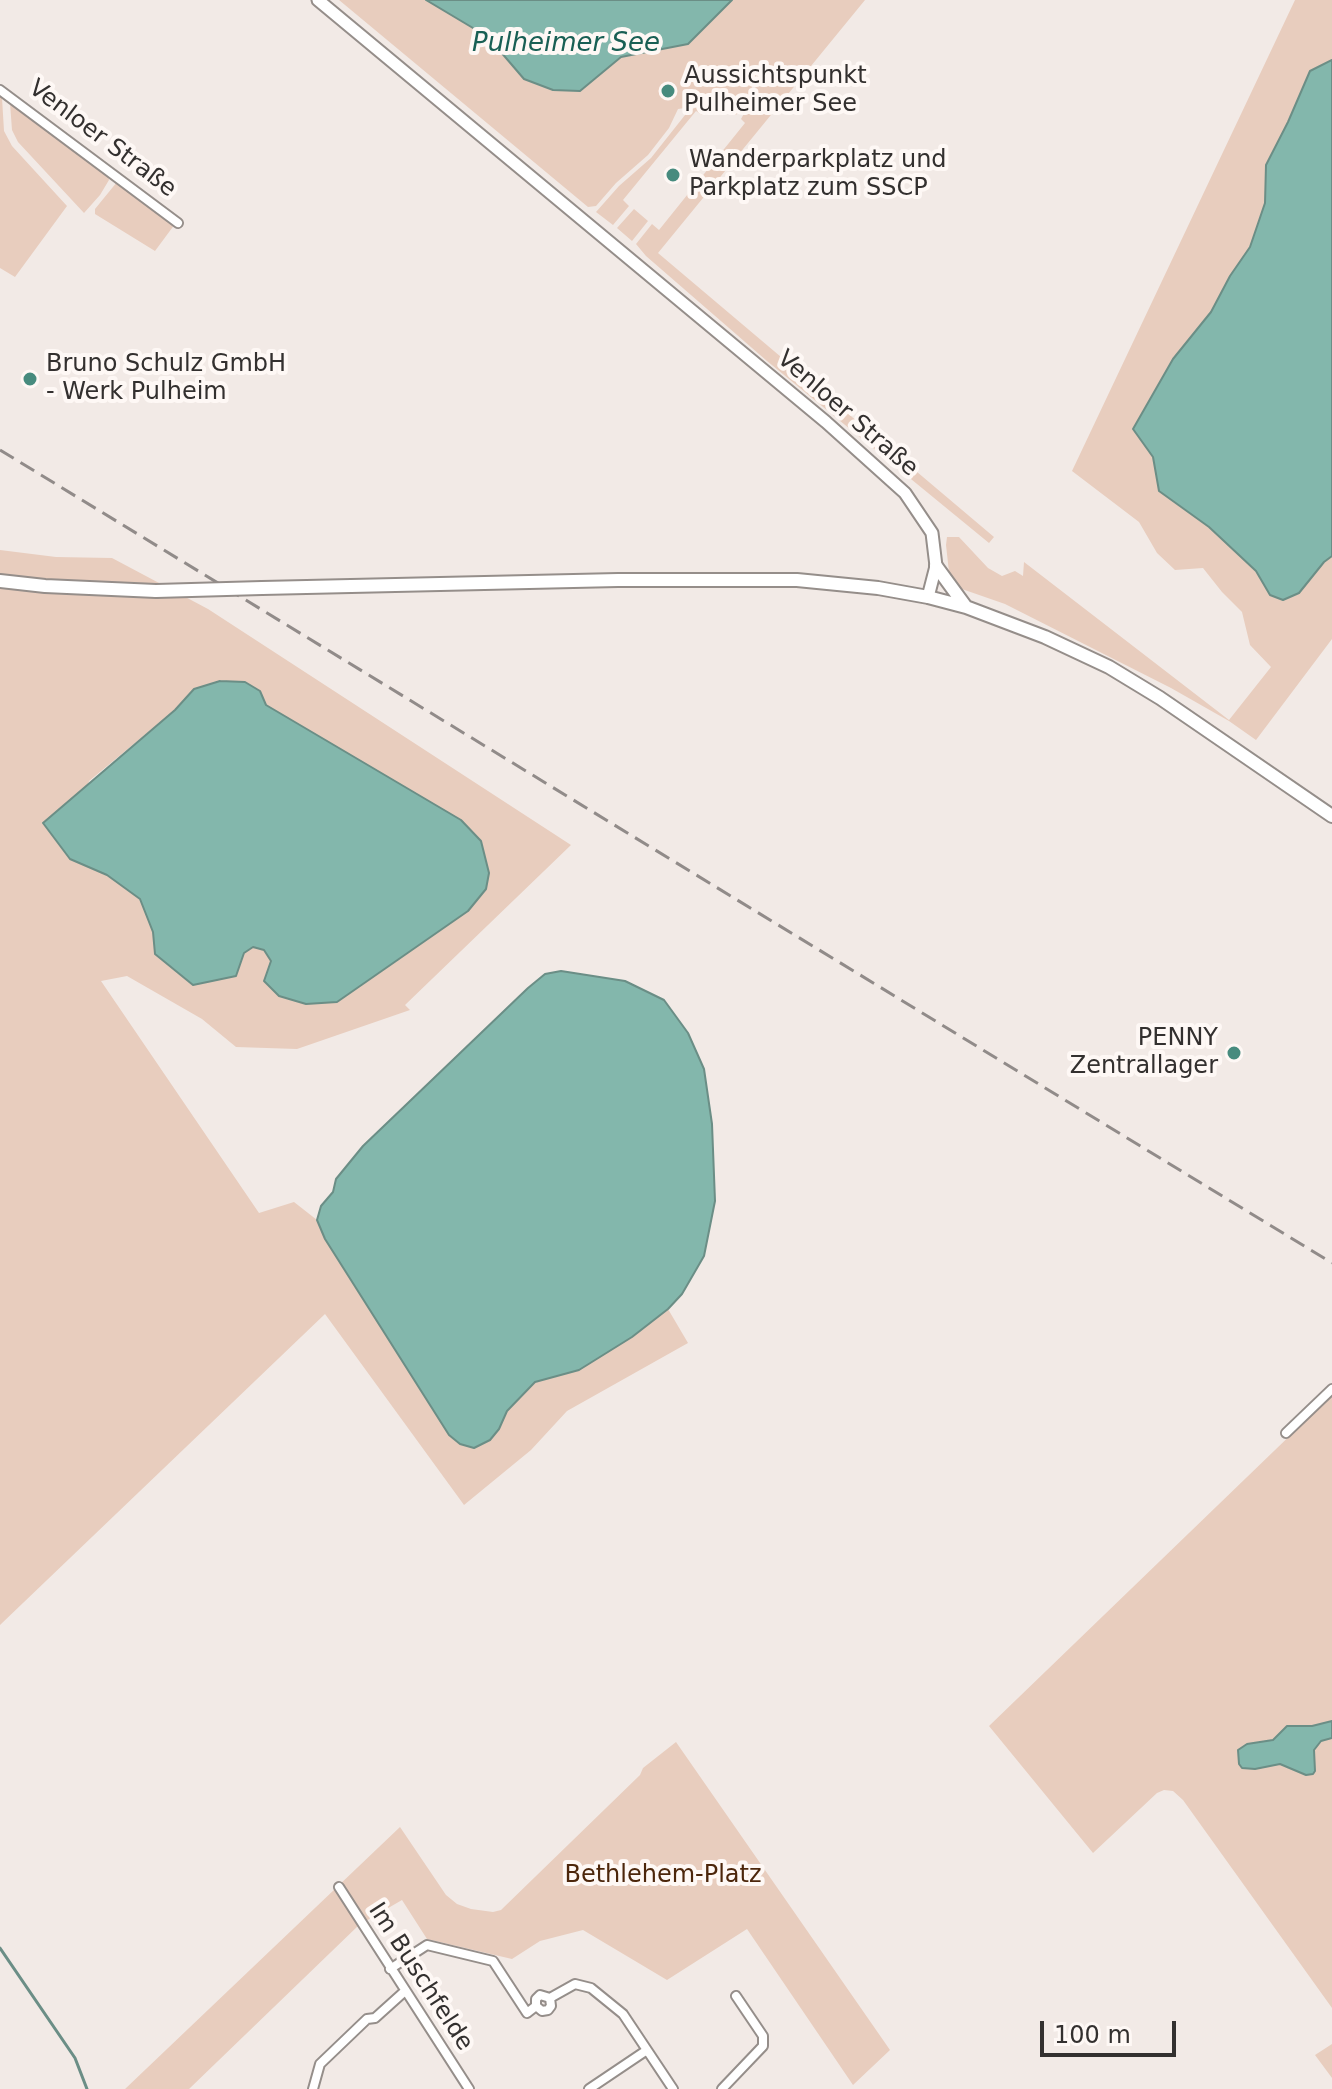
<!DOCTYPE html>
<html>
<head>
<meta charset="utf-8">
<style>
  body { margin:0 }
  #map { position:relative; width:1332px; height:2089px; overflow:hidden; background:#f2eae6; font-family:"DejaVu Sans",sans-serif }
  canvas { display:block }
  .scale { position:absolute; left:1040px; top:2021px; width:136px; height:36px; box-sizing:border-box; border:4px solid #33302f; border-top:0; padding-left:10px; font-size:24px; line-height:28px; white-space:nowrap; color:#33302f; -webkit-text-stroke:6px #fef8f5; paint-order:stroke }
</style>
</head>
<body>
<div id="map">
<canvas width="1332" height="2089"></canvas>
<div class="scale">100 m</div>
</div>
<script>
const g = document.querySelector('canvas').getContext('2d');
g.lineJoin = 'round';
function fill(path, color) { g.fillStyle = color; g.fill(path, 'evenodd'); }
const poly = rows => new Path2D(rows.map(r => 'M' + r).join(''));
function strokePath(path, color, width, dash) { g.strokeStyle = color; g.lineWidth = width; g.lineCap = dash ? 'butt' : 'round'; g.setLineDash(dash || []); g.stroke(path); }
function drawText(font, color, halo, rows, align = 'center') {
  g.font = font + ' "DejaVu Sans",sans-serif'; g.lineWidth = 8; g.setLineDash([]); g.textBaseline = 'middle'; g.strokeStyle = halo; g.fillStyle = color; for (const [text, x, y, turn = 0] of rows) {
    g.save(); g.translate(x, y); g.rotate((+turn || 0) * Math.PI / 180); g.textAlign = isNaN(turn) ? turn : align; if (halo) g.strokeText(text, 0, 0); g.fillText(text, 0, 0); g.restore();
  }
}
const green = poly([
  [339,0,426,0,488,37,524,79,553,90,580,91,621,57,688,44,732,0,865,0,658,253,994,537,989,543,767,361,646,256,636,244,652,224,659,230,745,123,741,119,753,97,758,78,756,74,749,96,736,115,714,97,696,100,685,108,678,109,669,128,648,155,616,183,596,206,588,207],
  [1295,0,1332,0,1332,60,1310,71,1288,122,1266,164,1265,203,1250,247,1230,276,1211,312,1173,359,1133,429,1153,457,1159,491,1209,527,1256,571,1270,595,1298,593,1324,562,1332,556,1332,639,1256,740,1229,721,1171,688,1005,604,959,588,949,572,946,545,947,537,959,537,988,568,1002,576,1015,571,1023,576,1024,562,1229,720,1271,667,1250,645,1242,612,1222,592,1203,568,1175,570,1157,553,1139,522,1072,471],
  [0,96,2,98,4,131,12,146,67,206,15,277,0,268],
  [713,102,702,115,696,111,623,200,629,206,613,225,596,212,619,186,651,158,689,110],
  [10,103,108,176,109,180,100,195,84,213,18,142,12,130],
  [117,182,175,224,155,251,95,214,95,209],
  [634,209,648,221,632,241,617,228],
  [0,550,56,557,112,558,208,609,571,845,405,1005,410,1010,297,1049,236,1047,202,1019,127,976,101,981,259,1213,294,1202,317,1220,325,1239,449,1435,474,1448,490,1440,499,1429,507,1411,535,1382,579,1370,632,1337,668,1309,688,1343,567,1411,531,1450,464,1505,325,1314,0,1625],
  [194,689,260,691,265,705,461,820,378,972,337,1002,306,1004,264,950,253,947,244,952,155,954,153,932,140,899,107,875,70,859,89,781,175,710],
  [1332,1395,1332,2008,1183,1800,1173,1791,1164,1790,1157,1793,1093,1853,989,1726],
  [676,1742,890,2050,853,2085,747,1929,667,1980,583,1930,540,1941,512,1959,427,1939,402,1900,359,1925,189,2089,125,2089,400,1827,446,1895,457,1904,471,1909,493,1912,501,1910,640,1775,643,1768],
  [1332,2044,1332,2078,1315,2055]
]);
const water = poly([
  [426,0,732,0,688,44,621,57,580,91,553,90,524,79,488,37,426,0],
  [1332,60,1332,556,1324,562,1299,593,1283,600,1270,595,1256,571,1209,527,1159,491,1153,457,1133,429,1173,359,1211,312,1230,276,1250,247,1265,203,1266,165,1288,122,1310,71,1332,60],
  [220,681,245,682,260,691,266,705,461,820,481,841,489,873,486,889,468,911,337,1002,306,1004,279,996,264,981,271,961,264,950,253,947,244,953,236,976,193,985,155,954,153,932,140,899,107,875,70,859,43,823,175,710,194,689,220,681],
  [561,971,625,981,664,1000,688,1033,704,1069,712,1124,715,1201,704,1256,682,1294,668,1309,632,1337,579,1370,535,1382,507,1411,499,1429,490,1440,474,1448,460,1444,449,1435,325,1239,317,1220,321,1206,333,1192,336,1179,363,1146,528,988,545,974,561,971],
  [1332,1721,1332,1738,1321,1741,1314,1750,1315,1771,1313,1774,1306,1775,1280,1764,1255,1769,1242,1768,1239,1764,1238,1750,1247,1744,1273,1740,1287,1726,1312,1726,1332,1721]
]);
const stream = poly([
  [0,1948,75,2058,87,2089]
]);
const minor = poly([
  [0,90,178,223],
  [1286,1433,1332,1389],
  [339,1887,469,2089],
  [390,1969,427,1945,493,1961,527,2013,536,2006],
  [550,1998,551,2006,548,2010,542,2011,536,2006,536,1999,540,1995,550,1998,575,1984,591,1988,623,2014,673,2089],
  [313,2089,320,2064,367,2019,375,2018,405,1991],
  [589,2089,647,2050],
  [722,2089,763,2046,763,2036,736,1996]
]);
const secondary = poly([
  [318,0,826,422,905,493,932,533,936,566,928,597]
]);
const primary = poly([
  [936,566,966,607],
  [0,581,45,586,156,591],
  [262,588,618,580,797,580,878,588,928,597,966,607,1045,637,1109,667,1160,698,1332,816]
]);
const rail = poly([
  [0,450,1332,1263]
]);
const primaryBridge = poly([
  [156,591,262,588]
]);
const markers = [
  [668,91,8,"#478b7e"],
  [673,175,8,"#478b7e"],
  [30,379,8,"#478b7e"],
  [1234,1053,8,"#478b7e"]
];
const poiNames = [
  ["Aussichtspunkt",684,77],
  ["Pulheimer See",684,105],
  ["Wanderparkplatz und",689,161],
  ["Parkplatz zum SSCP",689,189],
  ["Bruno Schulz GmbH",46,365],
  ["- Werk Pulheim",46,393],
  ["PENNY",1218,1039,"right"],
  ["Zentrallager",1218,1067,"right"]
];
const streetNames = [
  ["Venloer Straße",102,139,37],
  ["Venloer Straße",847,414,41],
  ["Im Buschfelde",420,1977,57]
];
const parkNames = [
  ["Bethlehem-Platz",663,1876]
];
const waterNames = [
  ["Pulheimer See",566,44]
];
fill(green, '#e8cdbe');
fill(water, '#83b7ac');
strokePath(water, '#6b8e86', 2);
strokePath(stream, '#6b8e86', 3);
strokePath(minor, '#958e8a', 12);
strokePath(secondary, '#958e8a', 15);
strokePath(primary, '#958e8a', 16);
strokePath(minor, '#fff', 8);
strokePath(secondary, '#fff', 11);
strokePath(primary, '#fff', 12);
strokePath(rail, '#918b89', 3, [16, 8]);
strokePath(primaryBridge, '#958e8a', 16, []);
strokePath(primaryBridge, '#fff', 12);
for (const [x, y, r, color] of markers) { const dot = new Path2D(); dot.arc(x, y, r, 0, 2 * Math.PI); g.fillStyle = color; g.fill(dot); strokePath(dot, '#fef8f5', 3); }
drawText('24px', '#33302f', '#fef8f5', poiNames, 'left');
drawText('24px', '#33302f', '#fef8f5', streetNames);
drawText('24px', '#4c260b', '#fef8f5', parkNames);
drawText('italic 26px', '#195f54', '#fef8f5', waterNames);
</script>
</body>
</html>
